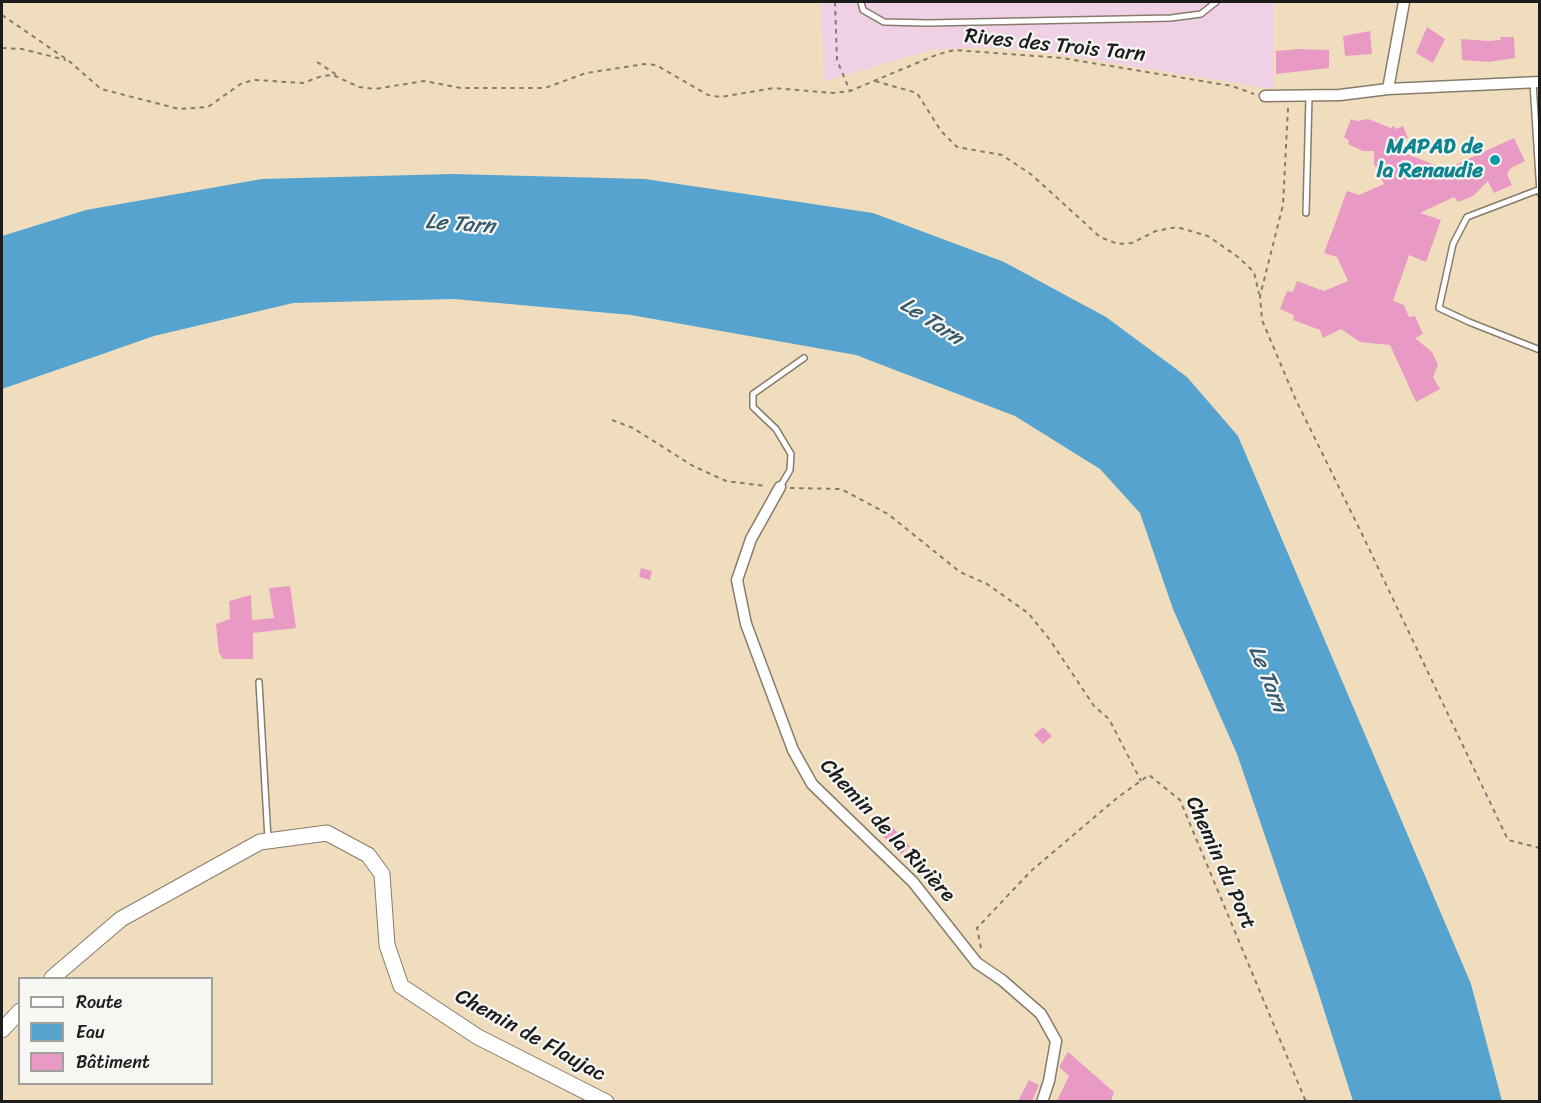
<!DOCTYPE html>
<html>
<head>
<meta charset="utf-8">
<style>
  body { margin:0 }
  #map { position:relative; width:1541px; height:1103px; overflow:hidden; background:#f0ddbd; font-family:Sriracha,sans-serif }
  canvas { display:block }
  .frame { position:absolute; inset:0; border:3px solid #1c1c1c; pointer-events:none }
  .legend { position:absolute; left:18px; top:977px; width:195px; height:108px; box-sizing:border-box; background:#f6f6f2; border:2px solid #9f9f9c; margin:0; padding:8px 10px; list-style:none; font-size:18px; color:#1c1c1c }
  .legend li { display:flex; align-items:center; gap:12px; height:30px }
  .legend b { width:30px; border:2px solid #9f9f9c }
</style>
</head>
<body>
<div id="map">
<canvas width="1541" height="1103"></canvas>
<div class="frame"></div>
<ul class="legend">
<li><b style="height:8px;background:#fff"></b>Route</li>
<li><b style="height:16px;background:#55a3ce"></b>Eau</li>
<li><b style="height:16px;background:#e99ac4"></b>Bâtiment</li>
</ul>
</div>
<script>
const g = document.querySelector('canvas').getContext('2d');
g.lineJoin = 'round';
function fill(path, color) { g.fillStyle = color; g.fill(path, 'evenodd'); }
const poly = rows => new Path2D(rows.map(r => 'M' + r).join(''));
function strokePath(path, color, width, dash) { g.strokeStyle = color; g.lineWidth = width; g.lineCap = dash ? 'butt' : 'round'; g.setLineDash(dash || []); g.stroke(path); }
function drawText(font, color, halo, rows, align = 'center') {
  g.font = font + ' Sriracha,sans-serif'; g.lineWidth = 4.5; g.setLineDash([]); g.textBaseline = 'middle'; g.strokeStyle = halo; g.fillStyle = color; for (const [text, x, y, turn = 0] of rows) {
    g.save(); g.translate(x, y); g.rotate((+turn || 0) * Math.PI / 180); g.textAlign = isNaN(turn) ? turn : align; if (halo) g.strokeText(text, 0, 0); g.fillText(text, 0, 0); g.restore();
  }
}
const built = poly([
  [821,2,1273,2,1274,89,1050,53,981,47,931,50,824,81]
]);
const water = poly([
  [452,174,645,179,873,213,1004,262,1106,317,1187,377,1238,436,1471,984,1502,1101,1353,1101,1316,985,1237,754,1173,609,1140,513,1100,469,1015,416,856,355,631,315,454,299,293,303,154,336,2,389,2,236,86,210,262,179]
]);
const building = poly([
  [1427,27,1445,39,1433,63,1416,53],
  [1370,31,1372,54,1345,56,1343,36],
  [1500,37,1514,37,1515,58,1489,62,1462,60,1461,39,1488,41,1501,40],
  [1298,49,1329,50,1329,68,1276,74,1276,51],
  [1351,119,1357,121,1368,119,1391,128,1394,126,1396,129,1403,126,1408,138,1388,147,1446,169,1514,138,1525,161,1511,168,1507,174,1512,185,1494,193,1488,181,1473,196,1458,202,1454,197,1420,213,1441,220,1426,262,1409,255,1393,301,1404,305,1409,317,1415,316,1423,334,1415,338,1432,352,1438,365,1433,377,1440,389,1416,402,1390,345,1360,342,1341,329,1323,338,1320,330,1293,320,1294,315,1280,309,1287,291,1293,292,1297,281,1324,291,1348,281,1337,257,1324,253,1336,221,1347,191,1359,195,1384,184,1374,164,1374,151,1363,151,1348,144,1349,141,1344,137],
  [641,568,652,571,650,580,639,577],
  [290,586,296,628,253,633,253,659,223,659,219,653,216,624,230,619,229,601,251,595,252,620,274,618,269,588],
  [1043,727,1052,736,1043,744,1034,735],
  [885,819,910,846,901,854,875,828],
  [1068,1052,1114,1092,1111,1101,1057,1101,1069,1076,1059,1067],
  [1029,1080,1039,1085,1032,1101,1018,1101]
]);
const path = poly([
  [835,2,837,60,850,91],
  [2,15,69,61,101,89,179,109,208,107,242,83,255,80,303,83,322,76,333,75,359,87,375,89,424,81,461,88,545,88,586,73,645,64,656,65,708,95,720,97,774,88,833,93,850,91,936,55,954,50,1062,58,1232,86,1254,94],
  [2,48,22,49,66,60],
  [317,62,337,75],
  [875,81,917,93,941,131,957,147,1002,155,1032,175,1100,237,1118,244,1132,243,1156,231,1177,227,1208,236,1238,257,1254,272,1259,294],
  [1288,108,1283,205,1260,296,1262,320,1295,398,1362,534,1508,840,1540,848],
  [612,420,633,428,693,466,726,481,766,486],
  [790,488,841,489,888,514,960,572,987,584,1028,613,1050,640,1094,706,1109,719,1141,781],
  [981,948,977,928,1031,871,1117,798,1149,775,1180,800,1306,1102]
]);
const lane = poly([
  [861,2,863,10,884,22,928,23,1171,18,1201,14,1216,2],
  [1533,83,1540,193],
  [1538,190,1467,217,1453,244,1439,308,1469,322,1540,350],
  [1306,213,1309,97],
  [780,487,790,470,791,454,776,429,753,407,753,394,804,358],
  [259,682,268,839]
]);
const street = poly([
  [1404,2,1388,89,1540,82],
  [1265,96,1340,95,1388,89],
  [780,487,751,539,737,580,746,624,793,750,812,784,913,882,977,963,1002,980,1041,1014,1056,1041,1049,1081,1042,1102]
]);
const secondary = poly([
  [52,978,121,919,260,842,327,833,368,855,382,874,387,945,401,986,478,1037,606,1102],
  [2,1030,20,1011]
]);
const markers = [
  [1495,160,6,"#0f9aa8"]
];
const streetNames = [
  ["Rives des Trois Tarn",1055,46,6],
  ["Chemin de la Rivière",887,831,47],
  ["Chemin du Port",1220,863,66],
  ["Chemin de Flaujac",530,1036,29]
];
const cultureNames = [
  ["MAPAD de",1483,148],
  ["la Renaudie",1483,172]
];
const waterNames = [
  ["Le Tarn",460,225,4],
  ["Le Tarn",931,322,33],
  ["Le Tarn",1267,679,68]
];
fill(built, '#f0d0e5');
fill(water, '#55a3ce');
fill(building, '#e99ac4');
strokePath(lane, '#867c6c', 8);
strokePath(street, '#867c6c', 13);
strokePath(secondary, '#867c6c', 17);
strokePath(path, '#867c6c', 2, [4.5, 4.5]);
strokePath(lane, '#fff', 5);
strokePath(street, '#fff', 10);
strokePath(secondary, '#fff', 15);
for (const [x, y, r, color] of markers) { const dot = new Path2D(); dot.arc(x, y, r, 0, 2 * Math.PI); g.fillStyle = color; g.fill(dot); strokePath(dot, '#f6f6f2', 2); }
drawText('21px', '#1c1c1c', '#f6f6f2', streetNames);
drawText('bold 21px', '#0d838f', '#f6f6f2', cultureNames, 'right');
drawText('italic 22px', '#36596c', '#f6f6f2', waterNames);
</script>
</body>
</html>
